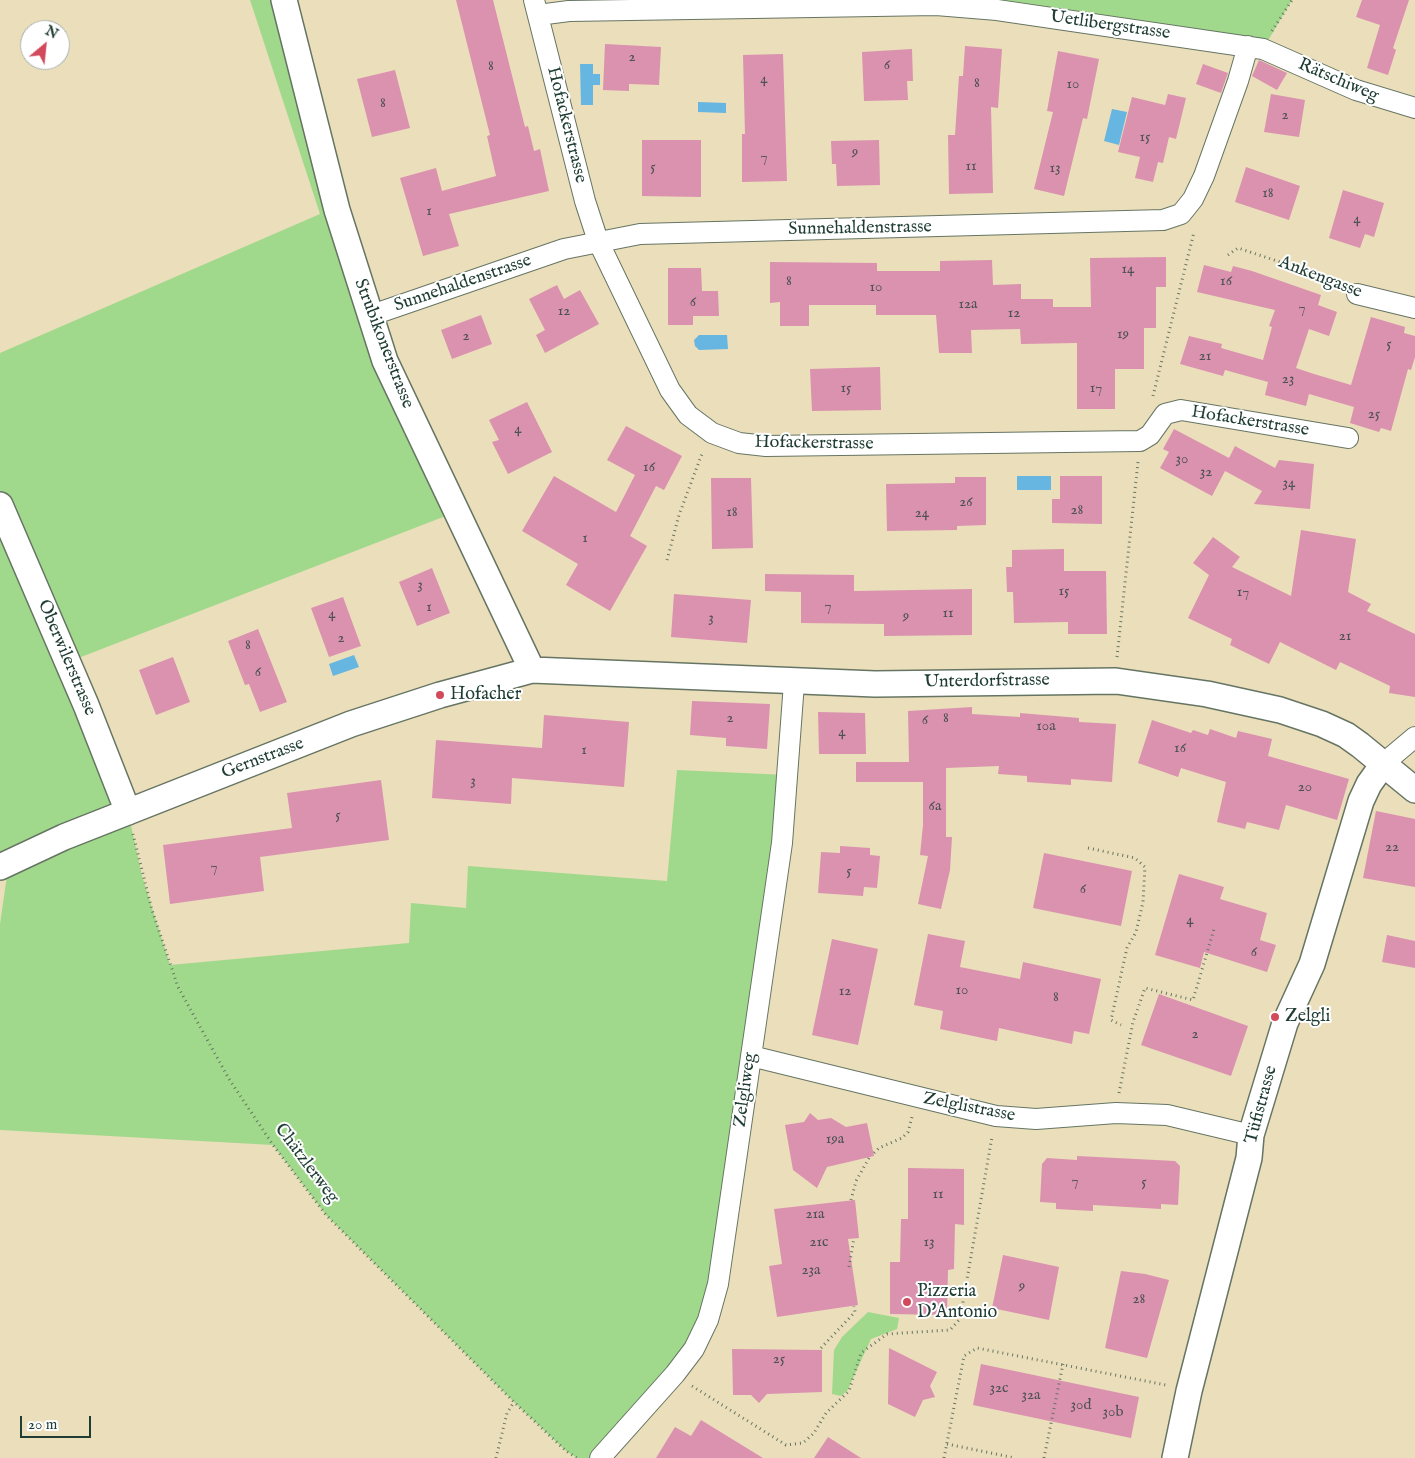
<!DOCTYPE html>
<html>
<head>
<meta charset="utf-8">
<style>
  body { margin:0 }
  #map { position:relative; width:1415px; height:1458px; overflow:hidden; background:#ebdebb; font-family:"IM FELL English",serif }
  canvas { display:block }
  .north { position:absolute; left:20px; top:20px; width:50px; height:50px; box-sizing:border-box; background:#fff; border:1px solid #a5b1ae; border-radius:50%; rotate:28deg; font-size:14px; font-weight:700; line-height:20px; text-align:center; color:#1f3d34 }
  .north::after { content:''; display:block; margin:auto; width:18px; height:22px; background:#d1495b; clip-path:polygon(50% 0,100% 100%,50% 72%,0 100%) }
  .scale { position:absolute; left:20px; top:1416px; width:71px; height:22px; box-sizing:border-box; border:2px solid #1f3d34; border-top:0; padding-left:6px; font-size:15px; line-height:18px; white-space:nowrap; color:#1f3d34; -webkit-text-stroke:4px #fff; paint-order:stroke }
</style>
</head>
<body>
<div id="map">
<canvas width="1415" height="1458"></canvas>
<div class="north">N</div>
<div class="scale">20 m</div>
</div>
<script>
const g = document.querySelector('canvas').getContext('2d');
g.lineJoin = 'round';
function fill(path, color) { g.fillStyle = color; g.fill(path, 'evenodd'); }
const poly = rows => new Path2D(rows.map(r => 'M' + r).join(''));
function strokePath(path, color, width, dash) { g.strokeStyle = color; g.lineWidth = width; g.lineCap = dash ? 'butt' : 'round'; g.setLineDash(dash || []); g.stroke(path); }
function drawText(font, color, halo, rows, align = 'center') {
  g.font = font + ' "IM FELL English",serif'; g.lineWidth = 4; g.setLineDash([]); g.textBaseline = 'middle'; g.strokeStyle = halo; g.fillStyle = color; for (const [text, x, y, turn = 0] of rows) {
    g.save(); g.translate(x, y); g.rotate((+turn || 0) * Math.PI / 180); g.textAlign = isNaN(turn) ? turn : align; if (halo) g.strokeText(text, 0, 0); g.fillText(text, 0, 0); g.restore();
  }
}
const green = poly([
  [250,0,284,0,337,210,456,512,68,662,128,812,142,876,170,965,409,943,411,903,466,908,468,866,667,881,677,770,787,775,708,1320,600,1458,577,1458,566,1451,514,1402,326,1215,273,1145,0,1130,0,924,9,862,0,867,0,353,320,214],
  [990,0,1292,0,1263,49],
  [868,1312,899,1318,897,1329,871,1339,847,1391,841,1396,832,1394,834,1350,842,1337]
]);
const water = poly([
  [580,64,593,64,593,74,600,74,600,85,593,85,593,105,581,105],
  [698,102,726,103,726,113,698,112],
  [1112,109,1127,112,1119,145,1104,141],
  [699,335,727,335,728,349,699,350,695,346,694,340],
  [1017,476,1051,476,1051,490,1017,490],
  [354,655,359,667,333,676,329,664]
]);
const building = poly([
  [456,0,493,0,525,127,528,126,534,151,540,149,549,191,449,214,459,246,423,256,400,178,436,168,442,191,496,176,487,136,490,135],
  [1362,0,1409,0,1393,48,1396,50,1388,75,1367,68,1380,25,1356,17],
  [605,44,661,47,659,85,629,84,629,91,603,90],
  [965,46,1002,49,998,108,991,107,993,193,949,194,948,135,955,135,959,76,963,76],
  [912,49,913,81,907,81,908,100,864,101,862,52],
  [1058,51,1099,59,1087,119,1083,118,1064,196,1034,189,1053,112,1047,111],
  [783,54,787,181,742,182,742,134,745,134,743,55],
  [1259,60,1287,73,1277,90,1252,76],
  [1203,64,1228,73,1221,93,1196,84],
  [395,70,410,128,372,137,357,79],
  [1168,94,1186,98,1176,139,1169,137,1163,163,1158,162,1153,182,1135,178,1140,157,1118,152,1132,97,1165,105],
  [1271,94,1305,100,1299,137,1264,132],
  [642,140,701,140,701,197,642,196],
  [879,140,880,185,837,186,836,164,832,164,831,141],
  [1246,167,1300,186,1289,220,1235,202],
  [1343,190,1384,203,1374,237,1365,234,1360,248,1329,238],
  [1166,257,1166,287,1156,287,1156,328,1144,328,1144,369,1115,369,1115,409,1077,409,1077,343,1021,344,1020,329,971,330,972,353,939,353,936,315,876,315,876,305,809,305,809,326,780,326,780,302,770,303,770,262,877,263,877,271,940,271,940,261,992,260,993,285,1021,284,1021,299,1053,299,1053,307,1091,307,1090,258],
  [1204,265,1231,272,1233,266,1252,271,1321,295,1318,305,1337,312,1329,336,1309,329,1296,368,1314,374,1351,385,1371,317,1405,327,1404,333,1415,336,1415,357,1411,370,1408,369,1391,431,1381,428,1379,432,1350,423,1354,407,1309,394,1306,406,1265,395,1268,382,1225,370,1223,376,1180,364,1189,336,1222,344,1221,348,1263,360,1272,327,1269,326,1275,310,1197,292],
  [668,268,701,268,702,291,718,291,719,316,693,316,693,325,668,325],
  [557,285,564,299,580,290,599,324,545,353,536,335,545,330,529,299],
  [481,315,492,344,452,359,441,330],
  [880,367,881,410,812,411,810,369],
  [527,402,552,452,508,474,492,442,499,440,489,420],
  [626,426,682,456,664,490,656,486,630,536,647,546,610,611,566,585,578,564,522,531,554,476,616,512,635,475,607,460],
  [1174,429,1229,458,1235,446,1275,468,1279,460,1314,464,1310,509,1254,504,1262,491,1225,471,1212,496,1160,468,1169,452,1163,449],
  [1060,476,1102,476,1102,524,1052,523,1052,499,1060,499],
  [955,477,986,477,986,525,957,526,957,530,887,531,886,484,955,483],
  [711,478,751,478,753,548,712,549],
  [1301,530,1356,539,1348,592,1371,604,1367,611,1415,634,1415,697,1389,693,1390,686,1340,662,1336,670,1280,642,1269,664,1230,645,1232,639,1188,618,1209,575,1193,563,1213,537,1240,557,1232,567,1291,596],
  [1064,549,1064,571,1106,571,1107,634,1068,634,1068,622,1014,623,1013,592,1007,592,1006,567,1012,567,1012,550],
  [432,568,450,613,417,626,399,582],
  [765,574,854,575,854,591,972,589,972,635,884,636,884,624,801,623,801,592,765,591],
  [674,594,751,600,747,643,671,637],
  [343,597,361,646,329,657,311,608],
  [258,629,287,702,260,712,249,684,245,685,228,641],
  [173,657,190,702,156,715,139,670],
  [692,701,770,704,767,749,726,746,726,738,690,735],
  [972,707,972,714,1020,717,1020,713,1079,718,1079,722,1116,724,1112,782,1071,779,1071,785,1027,782,1027,776,998,774,999,766,946,768,946,837,952,837,950,870,941,909,918,904,928,856,920,855,923,825,923,782,856,782,856,762,909,762,908,711],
  [818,712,865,713,866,754,819,754],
  [544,715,629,722,624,787,512,778,511,804,432,798,436,740,542,748],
  [1152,720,1191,733,1193,730,1208,735,1210,729,1236,738,1238,731,1272,739,1268,756,1349,779,1337,820,1286,805,1279,830,1247,822,1245,829,1217,822,1226,782,1181,768,1178,777,1138,763],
  [381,780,389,840,260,857,264,891,170,904,163,845,292,828,287,793],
  [1376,811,1415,819,1415,887,1363,878],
  [840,846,870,848,870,855,880,856,877,888,864,887,863,896,818,893,821,852,840,853],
  [1044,853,1132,871,1121,926,1033,908],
  [1179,874,1224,887,1220,899,1267,913,1260,940,1276,945,1267,972,1204,952,1200,968,1155,955],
  [928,934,965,941,960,967,1020,979,1023,962,1101,979,1089,1034,1074,1031,1072,1044,999,1028,997,1041,940,1029,943,1011,914,1005],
  [1387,935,1415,941,1415,968,1382,962],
  [832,939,878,949,858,1045,812,1035],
  [1159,994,1248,1026,1231,1076,1141,1045],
  [810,1113,818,1120,831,1118,846,1127,867,1123,874,1156,827,1167,817,1188,793,1170,785,1125,804,1122],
  [1077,1156,1175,1161,1180,1166,1178,1205,1161,1204,1161,1209,1093,1205,1093,1211,1056,1209,1056,1203,1040,1202,1042,1164,1047,1158,1077,1160],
  [908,1168,964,1169,964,1225,955,1224,954,1269,948,1270,947,1315,890,1314,890,1262,900,1262,901,1219,908,1219],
  [855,1200,859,1238,848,1239,858,1305,777,1317,769,1266,782,1264,774,1209],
  [1003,1255,1059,1267,1049,1320,992,1308],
  [1121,1271,1145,1274,1169,1280,1147,1358,1105,1348],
  [889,1348,937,1372,930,1386,935,1397,923,1400,915,1417,888,1404],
  [732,1349,822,1350,822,1392,767,1394,759,1403,751,1395,733,1395],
  [981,1364,1139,1397,1131,1438,973,1405],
  [701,1420,763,1458,656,1458,675,1427,691,1436],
  [828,1437,861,1458,814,1458]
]);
const path = poly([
  [1272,31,1292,0],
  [1228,255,1238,248,1340,282],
  [1153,396,1194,232],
  [667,560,679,515,703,451],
  [1117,657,1138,462],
  [133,834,152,910,178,987,229,1079,273,1145,326,1215,514,1402,566,1451,577,1458],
  [1088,848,1135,858,1145,867,1143,902,1136,932,1127,948,1111,1020,1121,1025],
  [1119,1093,1133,1022,1145,988,1193,1000,1214,929],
  [874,1153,879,1148,902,1138,908,1132,912,1117],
  [851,1200,856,1181,869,1158],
  [849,1267,854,1238],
  [821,1348,855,1312,854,1306],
  [692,1386,786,1445,803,1443,814,1433,826,1413,849,1391,861,1353,887,1334,950,1330,960,1319,992,1137],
  [947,1444,1015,1458],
  [496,1458,507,1413,514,1402],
  [944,1458,964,1356,977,1348,1166,1385],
  [1044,1458,1063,1364]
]);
const minor = poly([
  [534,0,585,201,598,241,670,390,688,415,712,433,739,443,766,446,1140,441,1150,435,1165,414,1181,410,1348,438],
  [538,15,569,11,936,5,997,10,1263,49,1356,90,1415,108],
  [1357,294,1415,308],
  [369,316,564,249,640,234,1163,220,1181,214,1193,199,1204,176,1238,81,1248,46],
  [1384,763,1415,737],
  [751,1056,996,1116,1036,1119,1116,1113,1167,1115,1251,1135],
  [600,1458,675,1374,694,1349,708,1320,718,1284,782,843,794,683]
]);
const tertiary = poly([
  [284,0,337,210,385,361,532,670],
  [0,505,86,705,128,812],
  [0,867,64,837,351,724,440,695,532,670,875,684,1116,681,1207,694,1280,710,1322,724,1346,735,1360,745,1415,790],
  [1175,1458,1189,1391,1249,1158,1251,1135,1285,1023,1312,964,1361,801,1369,784,1384,763]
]);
const markers = [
  [440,695,5,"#d1495b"],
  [1275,1017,5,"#d1495b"],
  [907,1302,5,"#d1495b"]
];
const numberNames = [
  ["2",632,58],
  ["6",887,66],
  ["8",491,67],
  ["4",764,80],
  ["8",977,84],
  ["10",1073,85],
  ["8",383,104],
  ["2",1285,116],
  ["15",1145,138],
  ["9",855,153],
  ["7",764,158],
  ["11",971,167],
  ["5",653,168],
  ["13",1055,169],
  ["18",1268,194],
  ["1",429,212],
  ["4",1357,220],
  ["14",1128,270],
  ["8",789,282],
  ["16",1226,282],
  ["10",876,288],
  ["6",693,303],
  ["12a",968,305],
  ["7",1302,309],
  ["12",564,312],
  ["12",1014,314],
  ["19",1123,335],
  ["2",466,337],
  ["5",1389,345],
  ["21",1205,357],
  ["23",1288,380],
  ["15",846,389],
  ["17",1096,389],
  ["25",1374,415],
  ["4",518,430],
  ["30",1182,460],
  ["16",649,468],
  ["32",1206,473],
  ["34",1289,484],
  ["26",966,503],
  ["28",1077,511],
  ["18",732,513],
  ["24",922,514],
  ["1",585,539],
  ["3",420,586],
  ["15",1064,592],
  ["17",1243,593],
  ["7",828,607],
  ["1",429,608],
  ["11",948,614],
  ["4",332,615],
  ["9",906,617],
  ["3",711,619],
  ["21",1345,637],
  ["2",341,639],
  ["8",248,646],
  ["6",258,673],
  ["2",730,719],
  ["8",946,719],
  ["6",925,721],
  ["10a",1046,727],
  ["4",842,733],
  ["16",1180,749],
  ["1",584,751],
  ["3",473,782],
  ["20",1305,788],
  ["6a",935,807],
  ["5",338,816],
  ["22",1392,848],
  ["7",214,868],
  ["5",849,872],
  ["6",1083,890],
  ["4",1190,921],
  ["6",1254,953],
  ["10",962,991],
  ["12",845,992],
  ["8",1056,998],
  ["2",1195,1035],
  ["19a",835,1140],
  ["7",1075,1182],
  ["5",1144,1183],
  ["11",938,1195],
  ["21a",815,1215],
  ["21c",819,1243],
  ["13",929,1243],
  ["23a",811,1271],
  ["9",1022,1287],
  ["28",1139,1300],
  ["25",779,1360],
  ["32c",999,1389],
  ["32a",1031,1396],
  ["30d",1081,1406],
  ["30b",1113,1413]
];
const streetNames = [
  ["Uetlibergstrasse",1110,26,8],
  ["Rätschiweg",1338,81,23],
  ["Hofackerstrasse",566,125,76],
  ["Sunnehaldenstrasse",860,229,-1],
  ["Ankengasse",1320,278,21],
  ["Sunnehaldenstrasse",463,284,-19],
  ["Strubikonerstrasse",383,344,69],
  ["Hofackerstrasse",1250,422,9],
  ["Hofackerstrasse",814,444,1],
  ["Oberwilerstrasse",66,658,67],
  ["Unterdorfstrasse",987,682,-1],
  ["Gernstrasse",263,759,-21],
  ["Zelgliweg",746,1090,-82],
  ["Tüfistrasse",1262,1105,-75],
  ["Zelglistrasse",969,1108,11],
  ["Chätzlerweg",306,1164,53]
];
const poiNames = [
  ["Hofacher",450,695],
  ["Zelgli",1285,1017],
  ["Pizzeria",917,1292],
  ["D'Antonio",917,1313]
];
fill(green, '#a0d98b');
fill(water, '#67b6e1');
fill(building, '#da92af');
strokePath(minor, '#667563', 22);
strokePath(tertiary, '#667563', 28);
strokePath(path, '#667563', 3, [1, 4]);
strokePath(minor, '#fff', 20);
strokePath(tertiary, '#fff', 25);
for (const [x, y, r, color] of markers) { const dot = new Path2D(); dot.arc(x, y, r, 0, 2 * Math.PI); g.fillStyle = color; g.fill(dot); strokePath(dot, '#fff', 2); }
drawText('15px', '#4e5253', null, numberNames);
drawText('18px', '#1f3d34', '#fff', streetNames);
drawText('18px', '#1f3d34', '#fff', poiNames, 'left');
</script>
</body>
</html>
